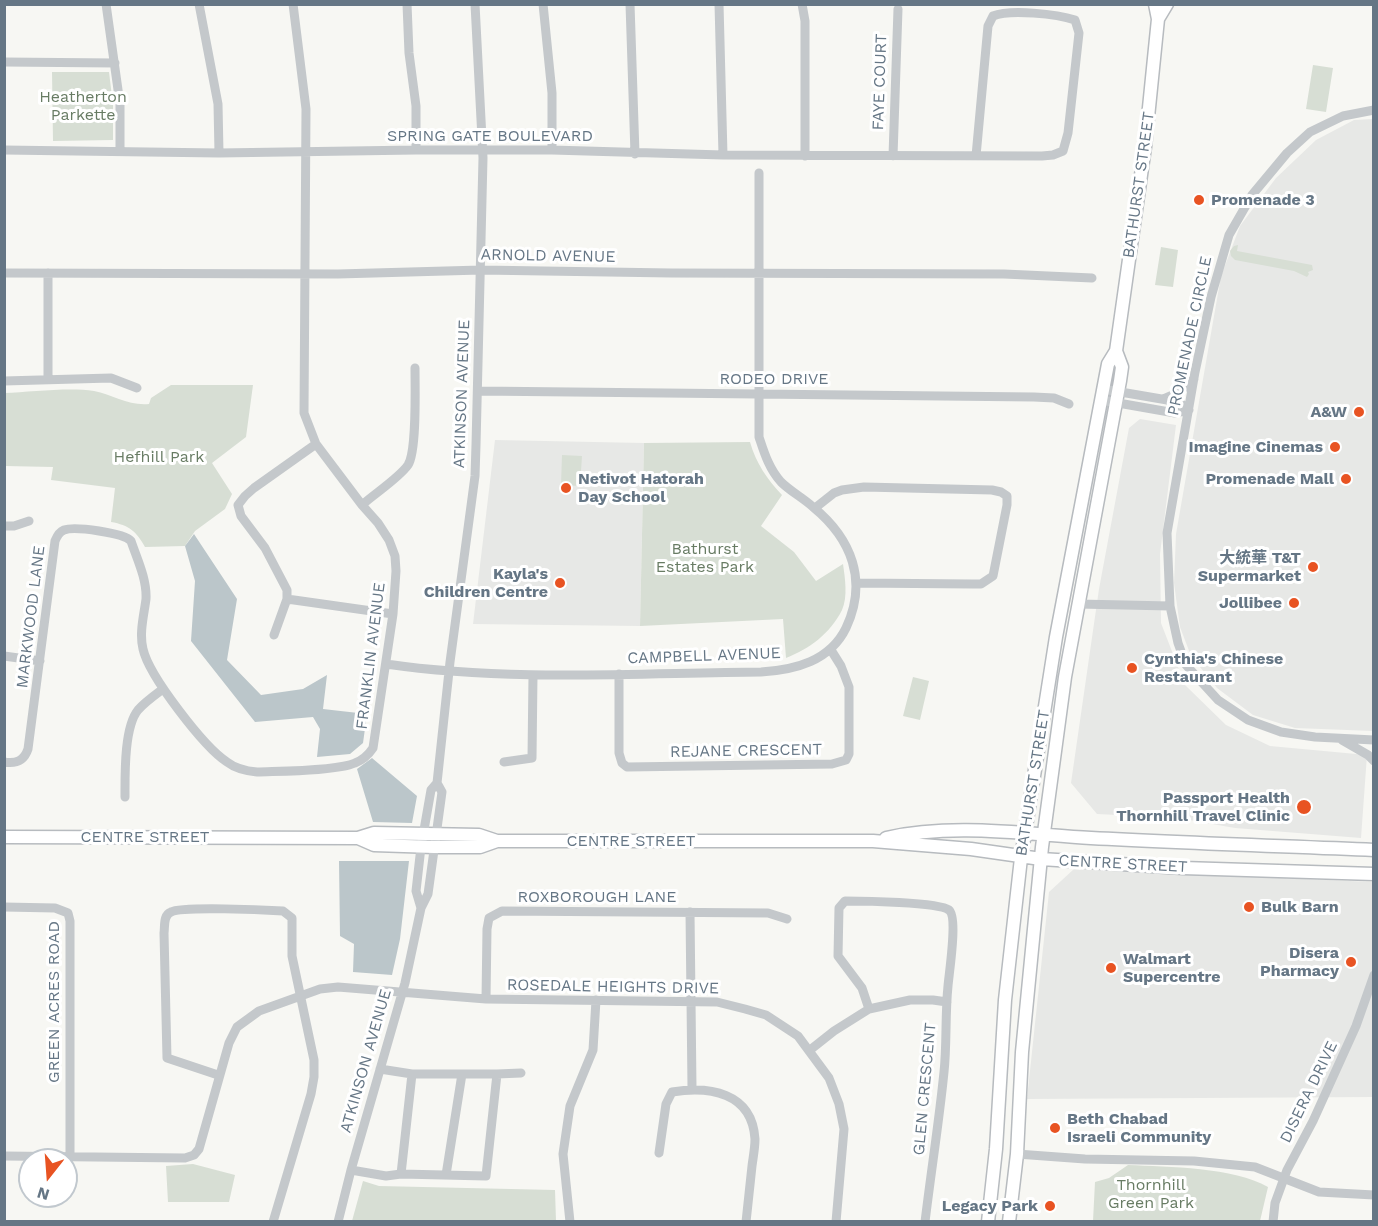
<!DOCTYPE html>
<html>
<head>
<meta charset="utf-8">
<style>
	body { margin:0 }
	#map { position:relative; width:1378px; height:1226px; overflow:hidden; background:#f7f7f3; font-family:"Work Sans",sans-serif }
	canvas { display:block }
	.frame { position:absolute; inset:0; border:6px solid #657685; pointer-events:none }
	.north { position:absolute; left:18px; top:1148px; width:60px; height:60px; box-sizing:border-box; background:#fff; border:2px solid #c1c8ce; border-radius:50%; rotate:197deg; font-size:16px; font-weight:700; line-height:24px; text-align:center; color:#657685 }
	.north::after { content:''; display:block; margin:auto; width:21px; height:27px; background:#e85322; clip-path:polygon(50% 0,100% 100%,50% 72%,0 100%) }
</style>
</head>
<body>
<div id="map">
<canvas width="1378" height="1226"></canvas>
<div class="frame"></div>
<div class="north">N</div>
</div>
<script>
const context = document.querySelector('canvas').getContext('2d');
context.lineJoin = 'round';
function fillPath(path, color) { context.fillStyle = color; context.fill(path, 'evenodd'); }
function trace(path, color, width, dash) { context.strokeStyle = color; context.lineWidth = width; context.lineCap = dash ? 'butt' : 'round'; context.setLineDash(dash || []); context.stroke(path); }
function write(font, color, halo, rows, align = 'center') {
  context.font = font + ' "Work Sans","Noto Sans SC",sans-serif'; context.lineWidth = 6; context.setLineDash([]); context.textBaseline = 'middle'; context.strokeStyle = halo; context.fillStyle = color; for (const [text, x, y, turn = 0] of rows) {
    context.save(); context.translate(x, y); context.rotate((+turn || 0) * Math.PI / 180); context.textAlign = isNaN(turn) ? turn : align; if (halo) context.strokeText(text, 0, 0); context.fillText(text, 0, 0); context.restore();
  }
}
fillPath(new Path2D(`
	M1373,119V731L1295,728L1253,715L1217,688L1191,656L1180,627L1174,583L1176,534L1221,276L1240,226L1276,178L1316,140L1354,120Z
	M1140,419L1176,425L1160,554L1161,623L1185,685L1226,725L1270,746L1367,755L1361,838L1235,828L1178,818L1097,814L1071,783L1099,589L1129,428Z
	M495,440L644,443L640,626L473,624Z
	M1074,869L1373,882V1097L1027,1099L1049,892Z`), '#e7e8e6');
fillPath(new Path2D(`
	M1313,65L1333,68L1326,112L1306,109Z
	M52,72H109L113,105V140L53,141Z
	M1238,245L1237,251L1312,265L1313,270L1308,272L1309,274L1307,277L1294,271L1235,260L1231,256L1230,251L1234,246Z
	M1161,247L1178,250L1173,287L1155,285Z
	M171,385H253L246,437L212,463L232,494L225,509L195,531L185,546L145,547C137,532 129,525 111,522L115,488L51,480L53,467L5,466L4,393C31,392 69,387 94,391C113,395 129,406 149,404L151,398Z
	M750,442C756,463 767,479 782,495L761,526L794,552L816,581L843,564C845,578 848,597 842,610C830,634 809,649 786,658L783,619L640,626L644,443Z
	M562,455L582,456L580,486L561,485Z
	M913,677L929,681L920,720L903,716Z
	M193,1164L235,1175L229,1202H168L166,1166Z
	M1128,1165C1168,1167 1234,1167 1268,1187L1260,1221H1093L1095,1182L1109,1178Z
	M363,1181L379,1186L555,1190L556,1221H352Z`), '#d7ded4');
fillPath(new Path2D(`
	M194,534L237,599L227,660L261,695L303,689L327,675L323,709L367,714L363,743L350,754L317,757L320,729L313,717L255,722L191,641L195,581L185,546Z
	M372,758L417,796L412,823L373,822L357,769Z
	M339,861H409L400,939L392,975L353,972L354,944L340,936Z`), '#bbc6ca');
const major = new Path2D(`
	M1158,19L1167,4
	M4,837L358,838L374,833L479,835L497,841
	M358,838L374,845L434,847H480L497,841H873L971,849L1041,859L1183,868L1374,874
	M886,838C953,823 1023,834 1091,838C1185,843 1279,846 1374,850
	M988,1222L996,1149L1005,1000L1021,858L1056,637L1108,364L1116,351L1145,147L1158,19L1155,4
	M1009,1222L1017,1154L1022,1052L1042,847L1053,766L1065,677L1120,381L1122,367L1116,351`);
trace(major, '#b7bbbf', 15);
trace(new Path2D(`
	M106,4L120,104V151
	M199,4L218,104L219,153
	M407,4L409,53L416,106V150
	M543,4L552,93V150
	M630,4L635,154
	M719,4L723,155
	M802,4L805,21V156
	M4,62L115,63
	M1374,110L1343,116L1310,132L1287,153L1252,195L1229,235L1211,297L1195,372L1167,533L1170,606L1178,643L1186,665L1218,700L1248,720L1281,732L1315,737L1374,740
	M4,150L219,153L416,150H552L723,155L1042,156L1053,155L1063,151L1068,133L1079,33L1075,20C1057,14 1010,9 993,16L988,26L976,156
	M893,156L898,9
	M4,273L338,274L481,270L671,273L1004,274L1092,278
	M48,379V273
	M4,381L111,378L137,388
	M1103,389L1179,402L1189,410
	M479,391L1034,397L1054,398L1069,404
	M1163,399L1179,392L1194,379
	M1101,400L1175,413L1189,410
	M362,505C374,494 399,478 408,465C417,451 415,388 415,368
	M815,508L834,493L842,490L864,487L992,490L1001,492L1007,496V505L993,576L981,584H972L857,583
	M4,526H14L29,521
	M287,599L393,614
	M1078,604L1170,606
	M274,635L287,599V590L265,548L241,516L238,505L245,496L254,488L316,444
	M4,656L40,661
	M386,664C510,682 636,673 761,672C795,670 830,661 846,628C868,581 852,539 813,507C803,498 790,491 781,482C769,469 764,452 759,437V173
	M619,674V753L622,763L627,767L832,764L846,760L849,754V687L841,666L831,650
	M1342,740L1368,755L1374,761
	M4,762C16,764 24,761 28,749L55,541C57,536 59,532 64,530C75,526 124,533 131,541C137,559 147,579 146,599C144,615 139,633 143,649C149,676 204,747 227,762C236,769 246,771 257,772C280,771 337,771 355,763C363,760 369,754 373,748L393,614L396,571L395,556L389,540L378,523L362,505L316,444L304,413L306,109L293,4
	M504,762L532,758L533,675
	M125,797C125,775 124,727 138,710C145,702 155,695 163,689
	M4,907L55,908L68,913L70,921V1156
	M421,908L416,891L421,847L431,790L437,783
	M690,912L692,1088
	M486,999L487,929L489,918L502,911L768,913L787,919
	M869,1009L862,988L838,956L839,908L845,901C862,901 938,902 949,910C958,917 949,973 948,986C945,1015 947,1044 944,1072C939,1122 931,1172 925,1222
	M810,1050L834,1031L869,1009L910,1000H933L947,1002
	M497,1074L521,1073
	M218,1075L167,1058L164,933C165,926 163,915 171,912C182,906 266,910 283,911L292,918V956L314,1060V1077L311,1094L273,1222
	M659,1153L666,1104L672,1092C709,1086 752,1092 755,1139C755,1148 753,1158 752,1166C750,1185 748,1203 746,1222
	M1017,1154L1085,1159L1194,1161L1255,1167L1319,1192L1374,1195
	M4,1156L185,1158L194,1155L199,1149L229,1043L237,1027L259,1011L320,989L338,987L486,999L717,1002L745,1009L766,1015L798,1036L829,1078L839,1104L844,1129L836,1222
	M351,1170L386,1176L401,1174L486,1176L497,1074H412L380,1069
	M401,1174L412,1074
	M446,1175L462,1074
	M338,1222L351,1170L405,983L421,908L428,894L442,792L437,783L450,662L475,476L476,445L483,158L475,4
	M570,1222L563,1154L570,1106L593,1050L596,1000
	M1273,1222L1275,1203L1287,1170L1313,1121L1356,1026L1374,975`), '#c4c8cb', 9);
trace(major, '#fff', 12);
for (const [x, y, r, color] of [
	[1199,200,6,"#e85322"],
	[1359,412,6,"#e85322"],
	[1335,447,6,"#e85322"],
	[1346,479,6,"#e85322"],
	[566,488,6,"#e85322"],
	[1313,567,6,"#e85322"],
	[560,583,6,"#e85322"],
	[1294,603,6,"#e85322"],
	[1132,668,6,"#e85322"],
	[1304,807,8,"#e85322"],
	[1249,907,6,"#e85322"],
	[1351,962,6,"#e85322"],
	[1111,968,6,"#e85322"],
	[1055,1128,6,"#e85322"],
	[1050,1206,6,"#e85322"]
]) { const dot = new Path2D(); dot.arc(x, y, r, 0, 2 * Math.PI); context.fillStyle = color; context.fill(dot); trace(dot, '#fff', 2); }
write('16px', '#657685', '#fff', [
	["FAYE COURT",880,82,-88],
	["SPRING GATE BOULEVARD",490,136],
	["BATHURST STREET",1139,185,-82],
	["ARNOLD AVENUE",548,256,1],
	["PROMENADE CIRCLE",1190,336,-78],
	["RODEO DRIVE",774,379],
	["ATKINSON AVENUE",462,394,-88],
	["MARKWOOD LANE",31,617,-83],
	["FRANKLIN AVENUE",371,656,-83],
	["CAMPBELL AVENUE",704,656,-2],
	["REJANE CRESCENT",746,751,-1],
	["BATHURST STREET",1033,783,-81],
	["CENTRE STREET",145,837],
	["CENTRE STREET",631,841],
	["CENTRE STREET",1123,864,3],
	["ROXBOROUGH LANE",597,897],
	["ROSEDALE HEIGHTS DRIVE",613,987,1],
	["GREEN ACRES ROAD",54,1002,-90],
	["ATKINSON AVENUE",366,1061,-74],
	["GLEN CRESCENT",925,1089,-85],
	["DISERA DRIVE",1309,1092,-64]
]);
write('16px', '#687c64', '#fff', [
	["Heatherton",83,97],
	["Parkette",83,115],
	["Hefhill Park",159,457],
	["Bathurst",705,549],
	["Estates Park",705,567],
	["Thornhill",1151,1185],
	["Green Park",1151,1203]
]);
write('bold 16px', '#657685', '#fff', [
	["Promenade 3",1211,200,"left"],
	["A&W",1347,412],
	["Imagine Cinemas",1323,447],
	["Netivot Hatorah",578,479,"left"],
	["Day School",578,497,"left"],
	["Promenade Mall",1334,479],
	["大統華 T&T",1301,558],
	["Supermarket",1301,576],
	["Kayla's",548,574],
	["Children Centre",548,592],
	["Jollibee",1282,603],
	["Cynthia's Chinese",1144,659,"left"],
	["Restaurant",1144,677,"left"],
	["Passport Health",1290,798],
	["Thornhill Travel Clinic",1290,816],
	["Bulk Barn",1261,907,"left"],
	["Disera",1339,953],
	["Pharmacy",1339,971],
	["Walmart",1123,959,"left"],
	["Supercentre",1123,977,"left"],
	["Beth Chabad",1067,1119,"left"],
	["Israeli Community",1067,1137,"left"],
	["Legacy Park",1038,1206]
], 'right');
</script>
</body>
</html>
